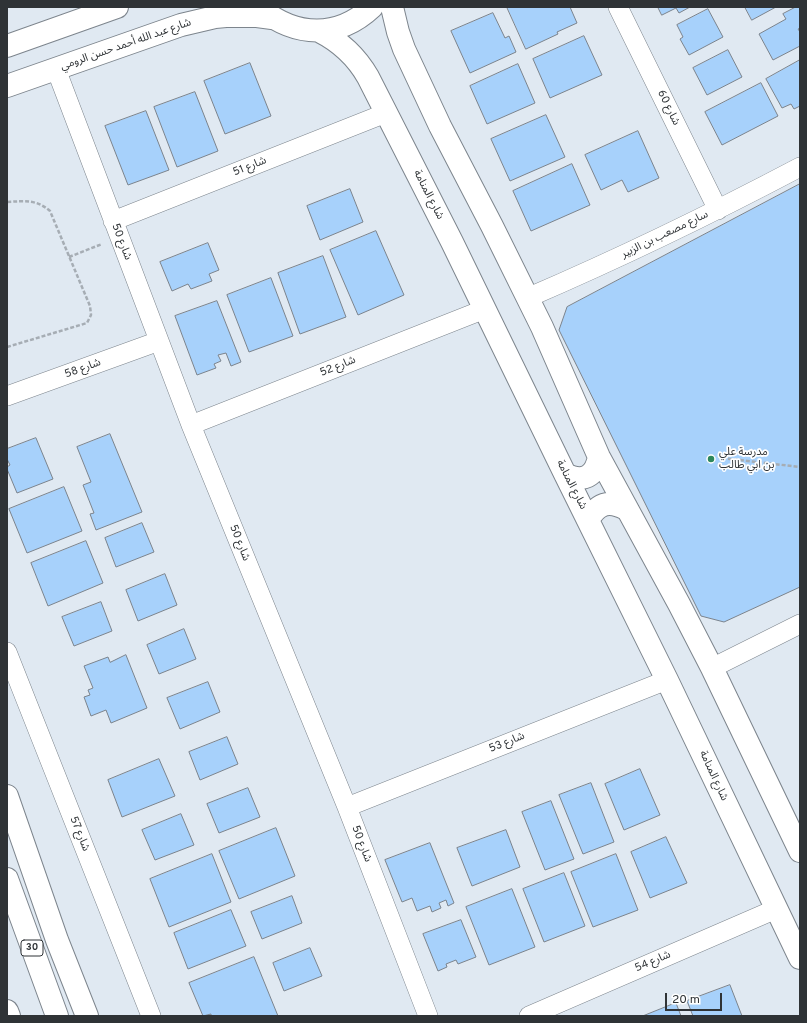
<!DOCTYPE html>
<html>
<head>
<meta charset="utf-8">
<style>
	body { margin:0 }
	#map { position:relative; width:807px; height:1023px; overflow:hidden; background:#e0e9f2; font-family:Overpass,sans-serif }
	canvas { display:block }
	.frame { position:absolute; inset:0; border:8px solid #2f3336; pointer-events:none }
	.scale { position:absolute; left:665px; top:993px; width:57px; height:18px; box-sizing:border-box; border:2px solid #2f3336; border-top:0; padding-left:5px; font-size:12px; line-height:14px; white-space:nowrap; color:#2f3336; -webkit-text-stroke:3px #fff; paint-order:stroke }
</style>
</head>
<body>
<div id="map">
<canvas width="807" height="1023"></canvas>
<div class="frame"></div>
<div class="scale">20 m</div>
</div>
<script>
const context = document.querySelector('canvas').getContext('2d');
context.lineJoin = 'round';
function fillPath(path, color) { context.fillStyle = color; context.fill(path, 'evenodd'); }
function trace(path, color, width, dash) { context.strokeStyle = color; context.lineWidth = width; context.lineCap = dash ? 'butt' : 'round'; context.setLineDash(dash || []); context.stroke(path); }
function write(font, color, halo, rows, align = 'center') {
  context.font = font + ' Overpass,"Noto Sans Arabic",sans-serif'; context.lineWidth = 3.5; context.setLineDash([]); context.textBaseline = 'middle'; context.strokeStyle = halo; context.fillStyle = color; for (const [text, x, y, turn = 0] of rows) {
    context.save(); context.translate(x, y); context.rotate((+turn || 0) * Math.PI / 180); context.textAlign = isNaN(turn) ? turn : align; if (halo) context.strokeText(text, 0, 0); context.fillText(text, 0, 0); context.restore();
  }
}
const building = new Path2D(`
	M507,7H570L577,23L557,32L558,34L526,49Z
	M658,7H690L679,13L676,8L662,15Z
	M745,7H776L752,20Z
	M796,7H800V28L798,29L800,32V46L773,60L759,34L786,19L783,14Z
	M708,9L723,37L689,55L680,39L683,37L677,25Z
	M493,13L505,38L509,36L516,52L470,73L451,31Z
	M584,36L602,75L550,98L533,59Z
	M728,50L742,77L707,95L693,68Z
	M800,60V106L794,109L791,104L782,108L766,79Z
	M250,63L271,116L225,134L204,81Z
	M518,64L535,103L487,124L470,86Z
	M761,83L778,116L722,145L705,112Z
	M195,92L218,151L177,167L154,107Z
	M146,111L169,170L128,185L105,126Z
	M546,115L565,157L510,181L491,139Z
	M638,131L659,178L628,192L622,180L601,190L585,155Z
	M572,164L590,205L531,231L513,191Z
	M800,184V587L724,622L701,616L559,330L567,307Z
	M350,189L363,222L320,240L307,206Z
	M376,231L404,295L358,315L330,250Z
	M208,243L219,270L209,274L212,281L191,289L188,284L172,291L160,262Z
	M323,256L346,317L300,334L278,273Z
	M271,278L293,336L249,352L227,295Z
	M217,301L241,362L231,366L226,353L218,355L221,361L214,364L216,368L197,375L175,316Z
	M110,434L142,512L96,530L90,514L94,513L83,485L91,482L77,447Z
	M36,438L53,479L17,493L7,469V467L10,465L7,459V449Z
	M64,487L82,531L27,553L9,509Z
	M142,523L154,552L116,567L105,538Z
	M86,541L103,583L48,606L31,563Z
	M165,574L177,605L138,621L126,590Z
	M101,602L112,631L74,646L62,617Z
	M184,629L196,659L159,674L147,645Z
	M126,655L147,708L111,723L106,710L91,716L84,697L90,695L88,690L93,688L84,666L108,657L110,662Z
	M208,682L220,712L180,729L167,698Z
	M227,737L238,764L200,780L189,752Z
	M159,759L175,796L122,817L108,780Z
	M640,769L660,815L624,830L605,784Z
	M591,783L614,842L583,854L559,795Z
	M248,788L260,817L219,833L207,804Z
	M551,801L574,859L545,870L522,812Z
	M181,814L194,845L155,860L142,830Z
	M276,828L295,876L239,899L219,851Z
	M506,830L520,867L472,886L457,848Z
	M666,837L687,883L650,898L631,852Z
	M430,843L454,903L448,906L446,900L439,903L441,908L432,912L430,906L417,911L412,898L402,902L385,860Z
	M212,854L231,902L169,927L150,879Z
	M616,854L638,910L593,927L571,872Z
	M564,873L585,926L544,942L523,889Z
	M512,889L535,947L489,965L466,907Z
	M292,896L302,923L262,939L251,912Z
	M231,910L246,946L188,969L174,933Z
	M461,920L476,957L458,964L456,960L446,964L447,967L438,971L423,934Z
	M310,948L322,976L284,991L273,963Z
	M254,957L278,1016H211V1014L203,1016L189,983Z
	M730,985L742,1016H693L687,1001Z
	M676,1003L681,1016H643Z`);
fillPath(building, '#a7d1fb');
trace(building, '#7b838c', 1);
const minor = new Path2D(`
	M618,7L718,210
	M56,69L191,425L347,807L428,1016
	M113,221L386,113
	M527,298C620,258 711,214 800,167
	M7,396L159,341
	M191,425L485,309
	M7,652L151,1016
	M712,668L800,624
	M347,807L667,680
	M529,1016L776,909`);
const tertiary = new Path2D(`
	M392,7L398,32L404,49L440,126L492,226L542,327L599,457L679,604L712,668L800,851
	M261,9C296,37 338,39 372,7
	M319,31C341,42 356,56 368,77L452,242L565,474L667,680L800,958
	M7,46L117,7
	M7,86L181,25L215,17L226,16H257L272,18
	M565,474C583,483 595,477 599,457
	M588,520C598,503 609,500 626,509`);
const motorway = new Path2D(`
	M7,796L57,940L87,1016
	M7,879L57,1016
	M7,1011L9,1016`);
trace(minor, '#7d858d', 20);
trace(tertiary, '#7d858d', 24);
trace(motorway, '#7d858d', 24);
trace(new Path2D(`
	M7,202C25,201 36,199 50,211L90,306L91,315L87,323L7,347
	M69,257L102,244
	M722,458L800,467`), '#a6adb4', 2.5, [4, 2]);
trace(minor, '#fff', 19);
trace(tertiary, '#fff', 22);
trace(motorway, '#fff', 22);
for (const [x, y, r, color] of [
	[711,459,4,"#2d875c"]
]) { const dot = new Path2D(); dot.arc(x, y, r, 0, 2 * Math.PI); context.fillStyle = color; context.fill(dot); trace(dot, '#fff', 1.5); }
for (const [x, y, w] of [
	[32,948,22]
]) { const box = new Path2D(); box.roundRect(x - w / 2, y - 8, w, 16, 3); context.fillStyle = '#fff'; context.fill(box); trace(box, '#2f3336', 1); }
write('bold 10px', '#2f3336', null, [
	["30",32,948]
]);
write('11px', '#2f3336', '#fff', [
	["شارع عبد الله أحمد حسن الرومي",126,45,-19],
	["شارع 60",668,108,64],
	["شارع 51",250,167,-22],
	["شارع المنامة",428,195,63],
	["سارع مصعب بن الزبير",665,235,-26],
	["شارع 50",121,242,69],
	["شارع 52",338,367,-22],
	["شارع 58",83,369,-20],
	["شارع المنامة",571,485,63],
	["شارع 50",239,543,68],
	["شارع 53",507,743,-22],
	["شارع المنامة",713,776,65],
	["شارع 57",79,834,68],
	["شارع 50",361,844,69],
	["شارع 54",653,962,-23]
]);
write('11px', '#2f3336', '#fff', [
	["مدرسة علي",719,453],
	["بن ابي طالب",719,466]
], 'left');
</script>
</body>
</html>
